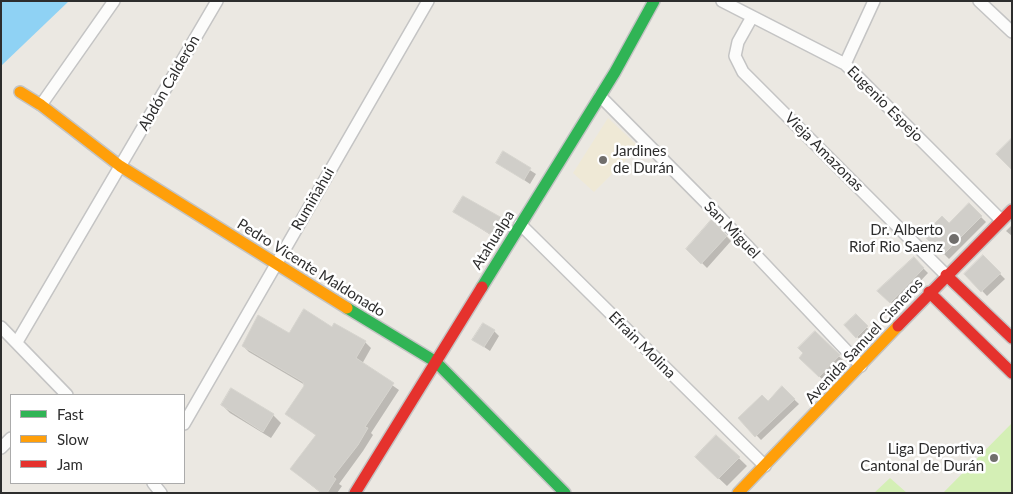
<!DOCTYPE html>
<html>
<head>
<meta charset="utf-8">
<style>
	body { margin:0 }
	#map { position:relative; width:1013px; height:494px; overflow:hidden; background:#ebe8e2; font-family:Lato,sans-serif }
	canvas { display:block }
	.frame { position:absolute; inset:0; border:2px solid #2d2d2d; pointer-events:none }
	.legend { position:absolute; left:10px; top:394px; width:175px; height:90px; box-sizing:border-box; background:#fff; border:1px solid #ababab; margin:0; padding:6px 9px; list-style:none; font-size:15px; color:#2d2d2d }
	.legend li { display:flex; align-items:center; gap:10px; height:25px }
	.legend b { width:25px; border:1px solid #ababab }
</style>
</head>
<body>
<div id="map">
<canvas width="1013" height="494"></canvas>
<div class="frame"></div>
<ul class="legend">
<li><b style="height:6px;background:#30b455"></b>Fast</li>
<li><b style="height:6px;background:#ff9f0a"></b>Slow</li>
<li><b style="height:6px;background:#e5322d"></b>Jam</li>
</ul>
</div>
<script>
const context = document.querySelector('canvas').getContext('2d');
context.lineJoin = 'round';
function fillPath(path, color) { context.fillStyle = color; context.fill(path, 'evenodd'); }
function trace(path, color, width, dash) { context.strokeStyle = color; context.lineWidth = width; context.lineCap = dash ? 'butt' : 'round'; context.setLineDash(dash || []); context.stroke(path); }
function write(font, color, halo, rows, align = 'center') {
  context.font = font + ' Lato,sans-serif'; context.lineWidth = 5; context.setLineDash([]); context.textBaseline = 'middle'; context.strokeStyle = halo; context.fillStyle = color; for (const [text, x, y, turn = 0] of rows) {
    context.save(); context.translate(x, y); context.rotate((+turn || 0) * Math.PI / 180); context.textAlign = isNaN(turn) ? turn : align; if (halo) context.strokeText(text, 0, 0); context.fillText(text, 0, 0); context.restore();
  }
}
fillPath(new Path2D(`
	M608,118L639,147L594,192L573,173Z`), '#efe9d6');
fillPath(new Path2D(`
	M1012,423V493H943Z
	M890,478L907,493H874Z`), '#d4efb5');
fillPath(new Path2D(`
	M1,1H69L1,66Z`), '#8fd2f4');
fillPath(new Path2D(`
	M503,153L536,174L530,184L497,162Z
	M969,205L986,222L949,259L925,235L949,225Z
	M455,212L501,219L506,224L497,239Z
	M712,221L731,241L707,268L688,249Z
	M1012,225V236L1006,231Z
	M983,257L1005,279L987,296L966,274Z
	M914,259L928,273L896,307L879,291Z
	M856,316L871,332L861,341L846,325Z
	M333,328L365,342L371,348L362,364L399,390L371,433L373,435L363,451L339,484L342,486L337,493H321L291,469L317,436L287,414L305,385L249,352L243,346Z
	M494,331L499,336L490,351L474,340Z
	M815,333L847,364L827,384L801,358Z
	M782,388L799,404L761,440L740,418L768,403Z
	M222,405L273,415L281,423L271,438L230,413Z
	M716,436L747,466L727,486L696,457Z`), '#0003');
const building = new Path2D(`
	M1012,138V170L996,154Z
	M503,151L531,168L524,180L496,163Z
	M463,196L502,218L492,235L453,212Z
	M969,203L982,216L943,255L923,235L942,216L949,223Z
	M712,219L727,236L701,264L686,249Z
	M983,255L1001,273L981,292L964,274Z
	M914,257L924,268L890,303L877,291Z
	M304,309L332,327L334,323L366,341L356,358L394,383L365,427L368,428L358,445L333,477L336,479L327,493H322L290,469L316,435L285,414L304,386L303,382L242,346L258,315L289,333Z
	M856,314L868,326L856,338L844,325Z
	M483,323L495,330L484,347L472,340Z
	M815,331L840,355L819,377L799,358L803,353L798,348Z
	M782,386L795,399L755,437L738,418L762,395L768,401Z
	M231,388L274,414L263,432L221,405Z
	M716,435L740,457L718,479L695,457Z`);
fillPath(building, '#d0cec9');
trace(building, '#d6d4ce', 1);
const street = new Path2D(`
	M722,1L845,64L1001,220
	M979,1L1012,32
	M752,17L738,42L735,56L743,72L946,275
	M845,64L874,1
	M600,96L718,215L861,366
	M41,105L114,1
	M520,224L765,466
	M1,327L67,395
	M17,342L217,1
	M184,424L428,1
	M1,448L11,438
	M153,483L161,493`);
const fast = new Path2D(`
	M482,287L615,72L654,1
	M347,308L436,362L565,493`);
const slow = new Path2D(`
	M20,92L41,105L120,166L347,308
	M738,493L898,326`);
const jam = new Path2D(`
	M946,275L1012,338
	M929,292L1012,373
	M898,326L1012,210
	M355,493L482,287`);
trace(street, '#c4c4c4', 14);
trace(fast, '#c4c4c4', 14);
trace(slow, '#c4c4c4', 14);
trace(jam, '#c4c4c4', 14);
trace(street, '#fcfcfb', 11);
trace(fast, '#30b455', 11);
trace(slow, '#ff9f0a', 11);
trace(jam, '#e5322d', 11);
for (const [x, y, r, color] of [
	[603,160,5,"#706e6c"],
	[954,239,6,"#706e6c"],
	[994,458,5,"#706e6c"]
]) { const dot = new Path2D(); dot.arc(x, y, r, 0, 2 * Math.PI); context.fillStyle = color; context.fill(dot); trace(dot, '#fff', 2); }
write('15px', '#2d2d2d', '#fff', [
	["Abdón Calderón",169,83,-60],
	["Eugenio Espejo",885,104,45],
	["Vieja Amazonas",824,152,45],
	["Rumiñahui",313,199,-60],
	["San Miguel",732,230,46],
	["Atahualpa",493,240,-58],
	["Pedro Vicente Maldonado",311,268,32],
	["Avenida Samuel Cisneros",864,341,-47],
	["Efrain Molina",642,345,45]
]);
write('15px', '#2d2d2d', '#fff', [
	["Jardines",613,151,"left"],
	["de Durán",613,168,"left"],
	["Dr. Alberto",943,230],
	["Riof Rio Saenz",943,247],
	["Liga Deportiva",984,449],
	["Cantonal de Durán",984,466]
], 'right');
</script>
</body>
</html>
